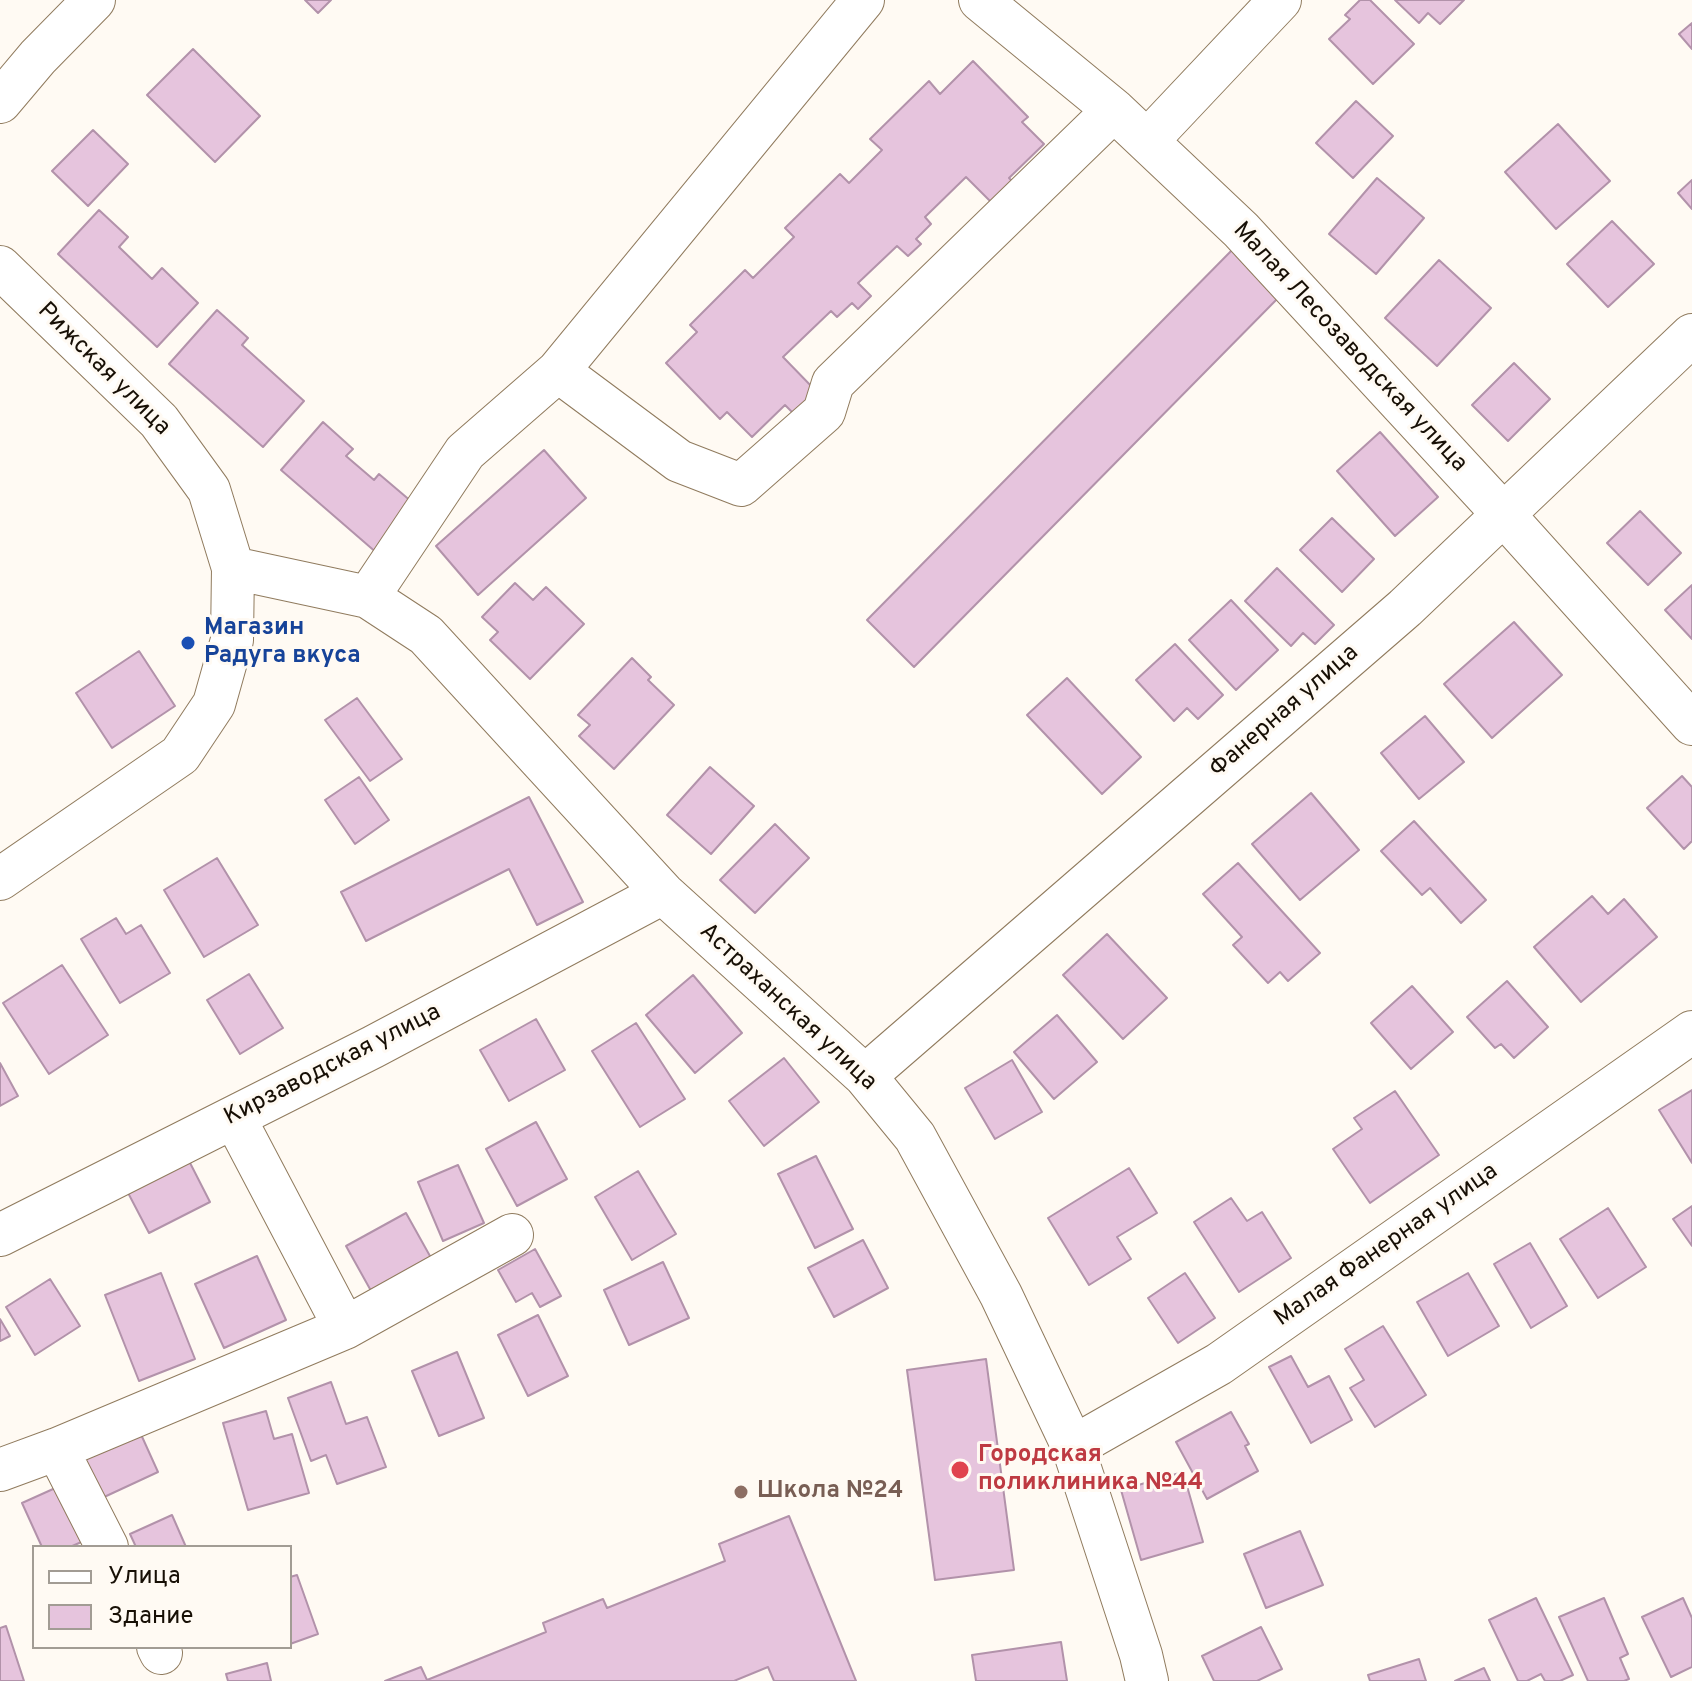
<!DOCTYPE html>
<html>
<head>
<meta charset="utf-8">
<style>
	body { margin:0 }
	#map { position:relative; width:1692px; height:1681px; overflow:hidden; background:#fffaf3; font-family:Overpass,sans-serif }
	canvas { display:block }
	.legend { position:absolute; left:32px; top:1545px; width:260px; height:104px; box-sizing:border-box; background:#fffaf3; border:2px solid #a29c94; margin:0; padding:10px 14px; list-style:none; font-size:24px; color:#170f05 }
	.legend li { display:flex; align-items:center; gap:16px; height:40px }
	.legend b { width:40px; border:2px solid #a29c94 }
</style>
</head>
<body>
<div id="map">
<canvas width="1692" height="1681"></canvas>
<ul class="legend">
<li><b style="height:10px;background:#fff"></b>Улица</li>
<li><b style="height:22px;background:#e6c4dd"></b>Здание</li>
</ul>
</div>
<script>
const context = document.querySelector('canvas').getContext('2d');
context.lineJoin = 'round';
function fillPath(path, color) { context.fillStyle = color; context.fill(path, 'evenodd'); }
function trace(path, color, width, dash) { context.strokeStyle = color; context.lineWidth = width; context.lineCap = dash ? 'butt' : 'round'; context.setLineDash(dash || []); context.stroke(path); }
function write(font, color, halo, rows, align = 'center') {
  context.font = font + ' Overpass,sans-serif'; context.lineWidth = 6; context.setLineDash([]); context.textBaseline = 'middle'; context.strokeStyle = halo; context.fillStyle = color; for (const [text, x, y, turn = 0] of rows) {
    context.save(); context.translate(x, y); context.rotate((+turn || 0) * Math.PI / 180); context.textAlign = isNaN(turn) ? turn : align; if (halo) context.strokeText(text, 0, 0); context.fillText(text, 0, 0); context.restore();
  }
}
const building = new Path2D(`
	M305,0H331L318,13Z
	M1360,0H1370L1414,44L1373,84L1329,39L1350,19L1345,15Z
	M1395,0H1464L1440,24L1428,13L1419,23Z
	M1692,23V49L1679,34Z
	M193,49L260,116L215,162L147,95Z
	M973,61L1028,117L1022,122L1044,144L1009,178L1018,187L997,208L966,177L925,217L931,224L916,239L921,244L908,256L897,246L858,283L871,296L858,309L852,303L837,317L831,311L783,357L816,391L793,413L785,405L752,437L727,412L720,419L666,363L697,332L690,325L745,270L753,278L794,237L785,228L840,174L849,183L882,150L870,139L929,81L940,94Z
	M1356,101L1393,136L1353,178L1316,143Z
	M1558,124L1610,181L1556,229L1505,172Z
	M93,130L128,164L88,206L52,171Z
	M1377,178L1424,218L1376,274L1329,234Z
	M1692,180V209L1678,193Z
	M99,210L128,237L119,247L152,279L162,268L198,303L157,347L58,254Z
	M1612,221L1654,264L1608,307L1567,264Z
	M1236,246L1283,293L914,667L867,620Z
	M1439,260L1491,308L1437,366L1385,318Z
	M217,310L248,338L242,345L304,401L263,447L169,364Z
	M1514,363L1550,399L1508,441L1472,405Z
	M323,422L353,449L346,456L374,480L379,474L419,508L378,554L281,470Z
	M1380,432L1438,497L1395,536L1337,471Z
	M544,450L586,498L478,595L436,546Z
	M1640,511L1681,553L1648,585L1607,543Z
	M1332,518L1374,559L1342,592L1300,550Z
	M1277,568L1334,625L1315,644L1303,633L1291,646L1245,601Z
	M515,583L533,600L546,587L584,624L530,679L490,640L498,632L482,617Z
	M1692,585V639L1665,610Z
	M1231,600L1278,650L1236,690L1189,640Z
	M1514,622L1562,675L1492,738L1444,684Z
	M1175,644L1223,695L1198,719L1187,708L1174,721L1136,680Z
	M139,651L175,706L112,748L76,693Z
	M632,658L651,677L648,680L674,705L614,769L579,736L590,725L578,715Z
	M1067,678L1141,757L1102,794L1027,715Z
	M357,698L402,759L370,781L325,720Z
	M1425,716L1464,762L1419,799L1381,753Z
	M710,767L754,806L711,854L667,815Z
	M1682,776L1692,787V841L1684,849L1647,808Z
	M359,777L389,820L355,844L325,800Z
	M1311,793L1359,850L1300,900L1252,844Z
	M529,797L583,902L537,925L509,869L366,941L341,892Z
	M1414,821L1486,900L1461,923L1430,888L1422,895L1381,851Z
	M775,824L809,858L755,913L720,880Z
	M217,858L258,925L204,957L164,890Z
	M1238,863L1320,953L1288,981L1280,972L1268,983L1233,945L1242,937L1203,894Z
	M1592,896L1608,914L1624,899L1657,937L1581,1002L1534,947Z
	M116,918L126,934L141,925L170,973L120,1003L81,939Z
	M1107,934L1167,998L1123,1039L1063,975Z
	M62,965L108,1035L49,1074L3,1003Z
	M249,974L283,1028L240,1054L207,1000Z
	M693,975L742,1033L695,1073L646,1015Z
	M1507,981L1548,1027L1514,1058L1501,1044L1495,1048L1467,1017Z
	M1412,986L1453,1032L1411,1069L1371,1023Z
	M1057,1015L1097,1062L1054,1099L1014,1052Z
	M536,1019L565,1070L509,1101L480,1050Z
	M636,1023L685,1099L640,1127L592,1051Z
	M784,1058L819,1102L764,1146L729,1101Z
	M1012,1060L1042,1112L995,1139L965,1088Z
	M0,1063L18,1096L0,1106Z
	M1692,1090V1163L1659,1110Z
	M1395,1091L1439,1155L1370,1203L1333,1149L1362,1129L1354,1118Z
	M536,1122L567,1179L517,1206L486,1149Z
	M816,1156L853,1229L815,1248L778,1174Z
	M187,1157L210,1202L149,1233L126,1189Z
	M458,1165L484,1223L443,1241L418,1182Z
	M1129,1168L1157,1213L1117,1237L1131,1259L1089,1285L1048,1218Z
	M638,1171L676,1234L632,1260L595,1197Z
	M1231,1198L1247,1221L1262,1212L1291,1258L1239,1292L1194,1222Z
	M1692,1206V1246L1673,1219Z
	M1608,1208L1646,1267L1598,1298L1560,1239Z
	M406,1213L435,1265L375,1298L346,1246Z
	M863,1240L888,1288L834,1317L808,1268Z
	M1530,1243L1567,1306L1531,1328L1494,1264Z
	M535,1249L561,1296L540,1307L532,1293L516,1302L498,1270Z
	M257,1256L286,1320L224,1348L195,1284Z
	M663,1262L689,1318L629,1345L604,1290Z
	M161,1273L195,1359L139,1381L105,1295Z
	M1185,1273L1215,1318L1178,1343L1148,1298Z
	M1468,1273L1499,1326L1448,1356L1417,1302Z
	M50,1279L80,1326L35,1355L6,1307Z
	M538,1315L568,1376L528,1396L498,1335Z
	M0,1319L10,1336L0,1341Z
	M1383,1326L1426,1395L1375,1427L1350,1388L1364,1380L1345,1349Z
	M457,1352L484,1418L439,1436L412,1371Z
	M1291,1356L1308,1387L1329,1376L1352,1420L1311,1443L1269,1367Z
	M986,1359L1014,1570L935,1580L907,1370Z
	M331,1382L346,1424L367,1417L386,1467L337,1484L326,1455L311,1461L288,1398Z
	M266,1411L274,1439L292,1434L309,1493L248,1510L223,1423Z
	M1231,1412L1249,1444L1245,1446L1258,1471L1207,1499L1176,1442Z
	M139,1430L158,1472L102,1498L82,1455Z
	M1183,1472L1203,1542L1141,1560L1121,1490Z
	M62,1485L86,1540L70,1547H42L22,1503Z
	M172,1515L186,1547H136L130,1534Z
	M789,1516L856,1681H774L768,1667L734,1681H385L421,1667L427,1680L546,1632L543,1623L603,1599L607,1608L725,1561L719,1544Z
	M1300,1531L1323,1585L1266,1608L1244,1554Z
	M297,1575L318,1634L290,1644V1577Z
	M1536,1598L1573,1675L1560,1681H1545L1541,1674L1527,1681H1518L1489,1620Z
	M1604,1598L1628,1654L1620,1658L1629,1679L1624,1681H1588L1559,1617Z
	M1683,1598L1692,1618V1667L1671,1677L1642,1617Z
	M6,1626L24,1681H0V1628Z
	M1261,1627L1282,1669L1257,1681H1214L1202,1656Z
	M1061,1642L1067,1681H976L972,1655Z
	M1419,1659L1426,1681H1370L1368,1675Z
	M267,1663L271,1681H228L226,1674Z
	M1484,1668L1490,1681H1455Z`);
fillPath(building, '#e6c4dd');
trace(building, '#b292aa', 2);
const minor = new Path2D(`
	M980,0L1114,110L1241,230L1504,515L1692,724
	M0,102L38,57L94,0
	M1147,141L1280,0
	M0,267L159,421L209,490L233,568L232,640L214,704L180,755L0,879
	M558,371L679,461L741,485L824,412L833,383L1114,110
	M233,568L368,597L426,635L663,893L865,1076L915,1137L1001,1295L1073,1447L1141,1655L1147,1681
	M368,597L465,452L558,371L863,0
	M865,1076L1405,608L1692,335
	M234,1117L345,1328
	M0,1235L373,1047L663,893
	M1073,1447L1219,1364L1692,1032
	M57,1449L107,1547
	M0,1470L57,1449L345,1328L512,1235
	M158,1647L161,1653`);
trace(minor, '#907b5e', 44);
trace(minor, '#fff', 42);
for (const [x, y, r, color] of [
	[188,643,8,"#1a4fb4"],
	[960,1470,10,"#e0444e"],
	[741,1492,8,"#8d6e63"]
]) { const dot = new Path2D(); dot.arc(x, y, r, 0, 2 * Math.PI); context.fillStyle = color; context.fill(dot); trace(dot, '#fffaf3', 3); }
write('24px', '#170f05', '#fffaf3', [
	["Малая Лесозаводская улица",1349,348,47],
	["Рижская улица",103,370,45],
	["Фанерная улица",1285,712,-41],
	["Астраханская улица",787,1008,43],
	["Кирзаводская улица",333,1066,-27],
	["Малая Фанерная улица",1387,1246,-35]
]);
write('bold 24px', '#164399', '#fffaf3', [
	["Магазин",204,629],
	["Радуга вкуса",204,657]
], 'left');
write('bold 24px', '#be3a42', '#fffaf3', [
	["Городская",978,1456],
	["поликлиника №44",978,1484]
], 'left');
write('bold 24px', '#785e54', '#fffaf3', [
	["Школа №24",757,1492]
], 'left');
</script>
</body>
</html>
